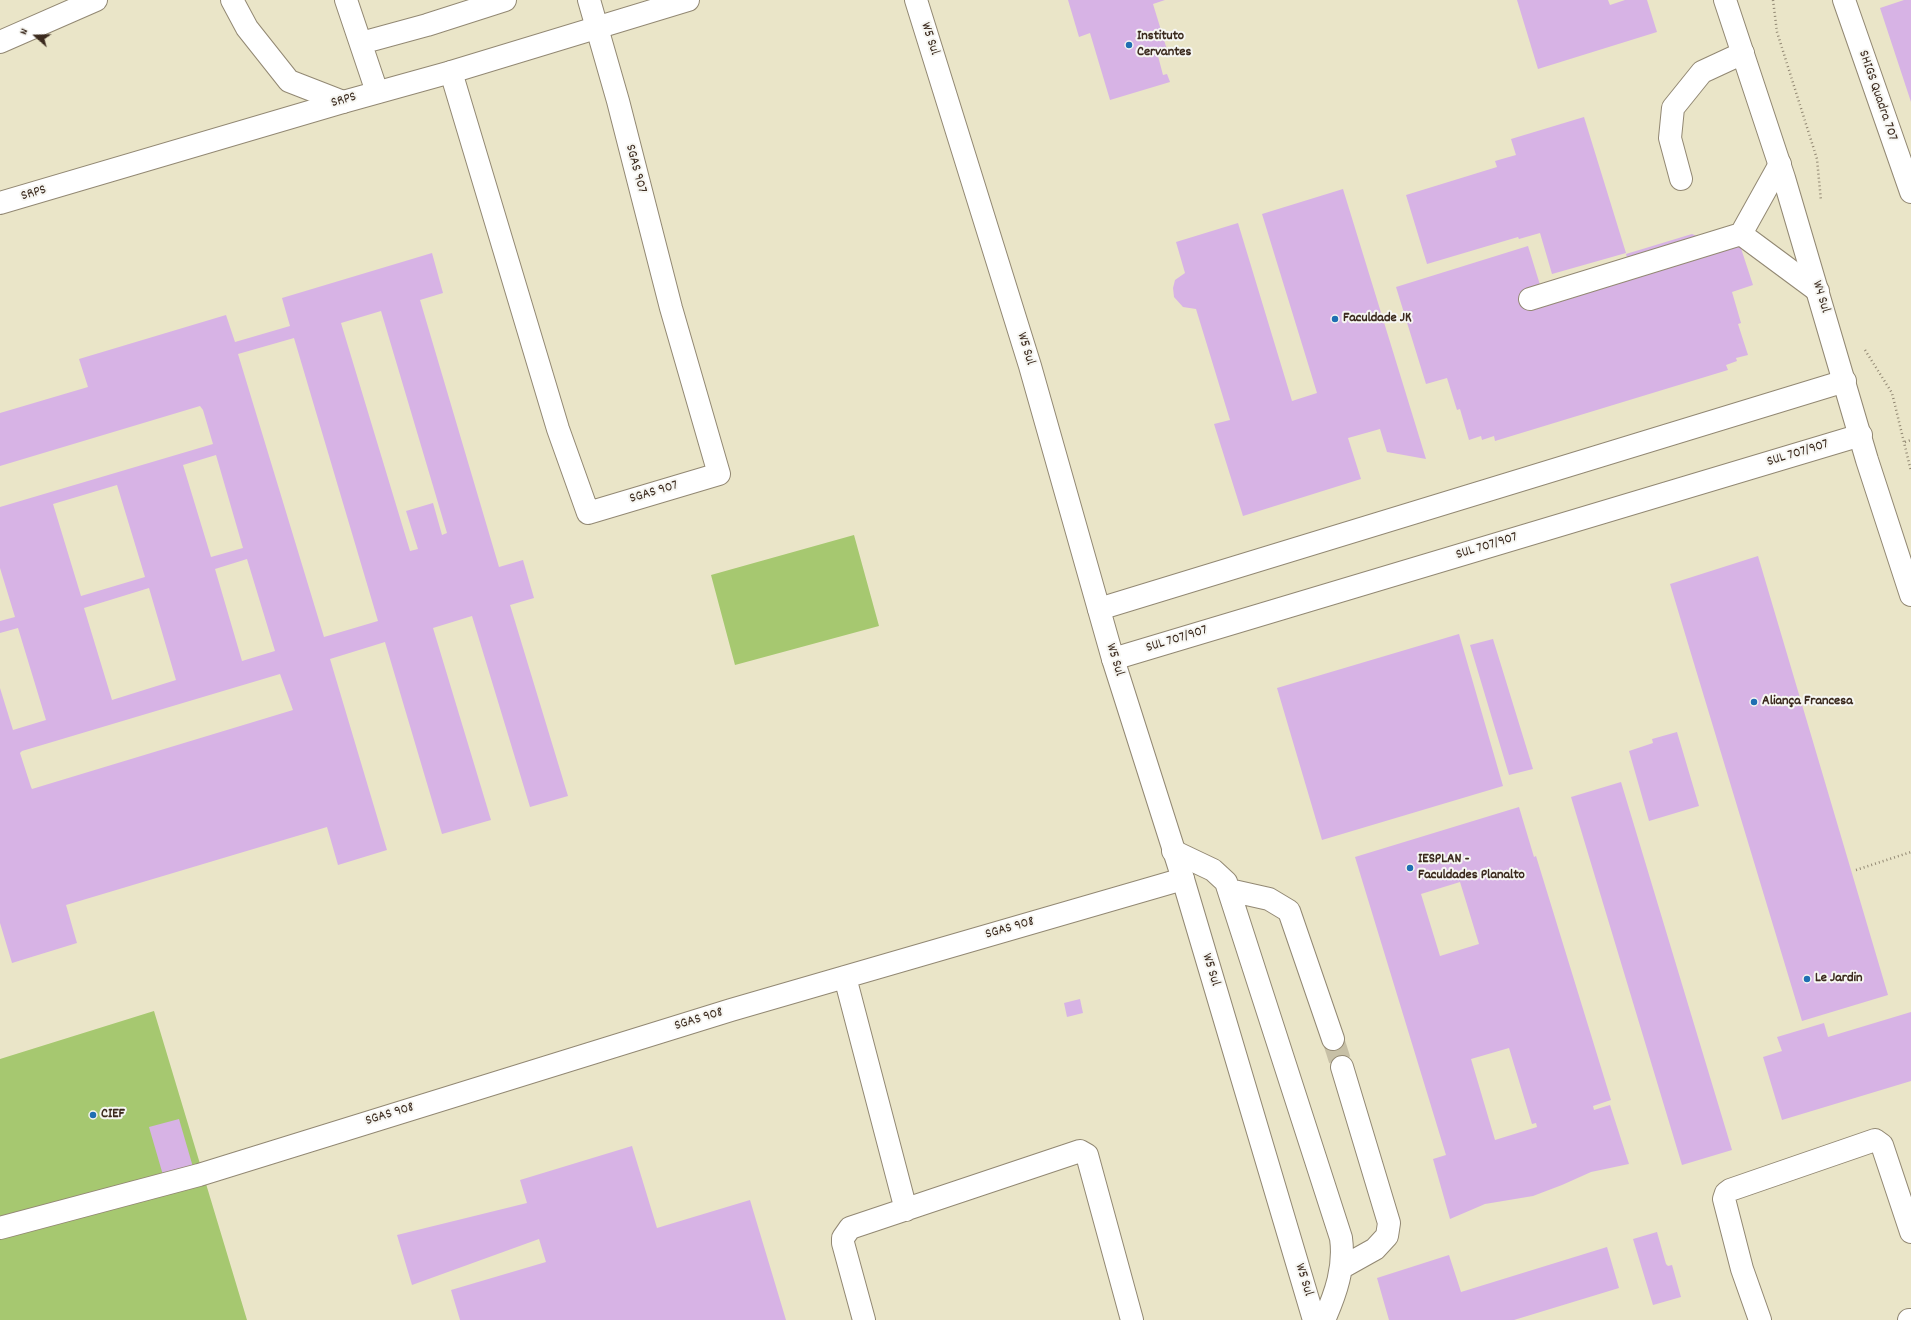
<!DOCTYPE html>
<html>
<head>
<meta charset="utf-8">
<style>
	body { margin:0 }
	#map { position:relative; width:1911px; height:1320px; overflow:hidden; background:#eae5c8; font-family:Dekko,sans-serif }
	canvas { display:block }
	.north { position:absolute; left:16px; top:16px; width:40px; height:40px; -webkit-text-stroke:3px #f6f6f2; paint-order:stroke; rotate:290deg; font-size:11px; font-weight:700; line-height:16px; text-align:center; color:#3b2a1e }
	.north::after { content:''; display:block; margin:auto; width:14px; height:18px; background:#3b2a1e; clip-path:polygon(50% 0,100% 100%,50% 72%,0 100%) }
</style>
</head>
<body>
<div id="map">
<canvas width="1911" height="1320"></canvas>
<div class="north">N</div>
</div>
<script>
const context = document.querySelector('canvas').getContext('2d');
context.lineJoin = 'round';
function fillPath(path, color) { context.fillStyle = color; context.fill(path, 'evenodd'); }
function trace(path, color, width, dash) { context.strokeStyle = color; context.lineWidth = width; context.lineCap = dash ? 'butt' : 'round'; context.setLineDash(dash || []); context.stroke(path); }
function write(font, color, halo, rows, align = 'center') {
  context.font = font + ' Dekko,sans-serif'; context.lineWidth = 4; context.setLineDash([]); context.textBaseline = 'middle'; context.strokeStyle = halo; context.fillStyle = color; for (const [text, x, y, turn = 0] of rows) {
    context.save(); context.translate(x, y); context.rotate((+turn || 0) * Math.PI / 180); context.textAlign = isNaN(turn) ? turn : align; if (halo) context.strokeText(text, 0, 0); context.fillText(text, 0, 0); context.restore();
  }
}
fillPath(new Path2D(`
	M854,535L879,626L735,665L711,575Z
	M154,1011L247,1320H0V1059Z`), '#a6c870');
fillPath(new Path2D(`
	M1068,0H1165L1153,4L1168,53L1158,56L1163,75L1167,74L1170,82L1110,100L1090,33L1079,37Z
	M1517,0H1608L1610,5L1625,0H1647L1657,32L1538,69Z
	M1904,0H1911V102L1880,8Z
	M1584,117L1626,253L1552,274L1540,233L1519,239L1518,237L1427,264L1406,195L1497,167L1495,161L1516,155L1511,139Z
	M1343,189L1426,459L1387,452L1380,429L1348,438L1361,479L1243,516L1214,424L1230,420L1196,309L1183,307L1174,297L1173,288L1175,280L1185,273L1176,242L1238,223L1292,401L1317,393L1262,214Z
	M1734,227L1753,285L1732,292L1741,323L1738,324L1748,355L1736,358L1737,361L1726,365L1728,370L1495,441L1494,436L1482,440L1481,436L1469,440L1460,409L1457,410L1447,378L1426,384L1396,287L1528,246L1541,288L1628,261L1626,254L1692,234L1702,238Z
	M432,253L443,293L420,300L499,567L523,560L534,598L510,605L568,796L530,807L472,616L433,628L491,820L442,834L385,642L330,659L387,850L338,865L327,827L66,905L77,943L12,963L0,923V688L13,730L46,720L18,628L0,633V621L15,617L0,568V507L213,444L203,410L200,406L0,466V413L88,387L79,359L226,315L235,342L290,326L282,298ZM381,311L447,533L442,535L433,503L406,511L418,549L410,551L341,323ZM294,338L378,621L324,637L238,354ZM216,455L243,548L211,557L183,465ZM117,485L145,577L81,596L53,504ZM247,559L275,651L242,661L215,569ZM149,588L176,680L112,700L84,608ZM280,674L293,710L32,789L31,787L20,753L22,751Z
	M1758,556L1888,995L1802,1021L1670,584Z
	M1459,634L1503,786L1322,840L1277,688Z
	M1493,639L1533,769L1509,775L1470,645Z
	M1677,732L1699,806L1649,821L1629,751L1653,743L1652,739Z
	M1621,782L1732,1150L1682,1165L1571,797Z
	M1519,807L1534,857L1536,856L1611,1100L1593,1106L1594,1110L1610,1105L1629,1164L1591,1172L1562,1185L1533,1196L1485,1204L1450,1219L1433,1159L1446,1155L1355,857ZM1460,882L1479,944L1440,956L1421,894ZM1509,1048L1532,1124L1536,1123L1537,1127L1495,1140L1471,1059Z
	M1080,999L1083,1013L1067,1017L1064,1003Z
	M1911,1012V1081L1782,1120L1763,1057L1782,1051L1777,1037L1824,1023L1828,1037Z
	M179,1119L195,1174L165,1182L149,1127Z
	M632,1146L657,1228L750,1200L786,1320H460L451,1290L546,1262L539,1239L412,1285L397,1235L527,1203L520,1180Z
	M1657,1232L1666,1264L1668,1266L1672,1265L1681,1297L1653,1305L1633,1239Z
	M1607,1247L1619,1288L1514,1320H1389L1377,1278L1449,1255L1461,1292Z`), '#d7b3e5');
trace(new Path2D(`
	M1333,1039L1342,1067`), '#c7c0a6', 22, [22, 11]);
const minor = new Path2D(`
	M232,0L247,28L289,81L343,102
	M346,0L377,92
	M1844,0L1911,192
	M0,42L96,0
	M361,43L427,25L505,0
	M451,72L558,429L588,513L719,474L671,308L618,101L589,0
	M1681,179L1670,138L1673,108L1702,72L1743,53
	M1741,234L1818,291
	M1530,299L1741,234L1780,164
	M1099,609L1845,381
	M1113,659L1861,435
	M1173,851L1213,870L1226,882L1341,1238C1345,1267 1336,1293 1324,1320
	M1229,890L1269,899L1289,911L1333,1039
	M845,977L906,1210
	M0,1228L199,1175L731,1010L1183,879
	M1341,1268L1375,1249L1387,1236L1389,1223L1342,1067
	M864,1320L843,1243V1238L850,1228L1080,1151L1087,1155L1132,1320
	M1760,1320L1742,1269L1724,1199L1726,1193L1730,1190L1875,1140L1882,1145L1911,1232
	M1909,1320H1911`);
const major = new Path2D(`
	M916,0L1030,366L1113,659L1183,879L1314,1320
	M1725,0L1784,178L1867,460L1911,595
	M0,203L343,102L451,72L688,0`);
trace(minor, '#928873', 24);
trace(major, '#928873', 24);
trace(new Path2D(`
	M1773,0L1777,32L1817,159L1821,201
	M1865,350L1892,393L1911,471
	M1905,442L1911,440
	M1856,870L1911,852`), '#928873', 2.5, [1, 3]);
trace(minor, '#fff', 22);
trace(major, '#fff', 22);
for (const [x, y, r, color] of [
	[1129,45,4,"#1f6fb2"],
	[1335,319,4,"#1f6fb2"],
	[1754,702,4,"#1f6fb2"],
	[1410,868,4,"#1f6fb2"],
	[1807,979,4,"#1f6fb2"],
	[93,1115,4,"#1f6fb2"]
]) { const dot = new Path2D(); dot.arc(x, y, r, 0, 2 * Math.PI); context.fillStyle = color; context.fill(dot); trace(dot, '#f6f6f2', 1.5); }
write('bold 14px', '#3b2a1e', '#f6f6f2', [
	["Instituto",1137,37],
	["Cervantes",1137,53],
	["Faculdade JK",1343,319],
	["Aliança Francesa",1762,702],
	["IESPLAN -",1418,860],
	["Faculdades Planalto",1418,876],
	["Le Jardin",1815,979],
	["CIEF",101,1115]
], 'left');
write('14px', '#3b2a1e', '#f6f6f2', [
	["W5 Sul",929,39,72],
	["SHIGS Quadra 707",1877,96,71],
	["SRPS",344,101,-16],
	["SGAS 907",635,169,75],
	["SRPS",34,194,-17],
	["W4 Sul",1820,297,73],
	["W5 Sul",1025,349,73],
	["SUL 707/907",1798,454,-17],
	["SGAS 907",654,493,-17],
	["SUL 707/907",1487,547,-17],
	["SUL 707/907",1177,640,-17],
	["W5 Sul",1114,660,73],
	["SGAS 908",1010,929,-16],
	["W5 Sul",1210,970,73],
	["SGAS 908",699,1020,-17],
	["SGAS 908",390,1115,-17],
	["W5 Sul",1303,1280,73]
]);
</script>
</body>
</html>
